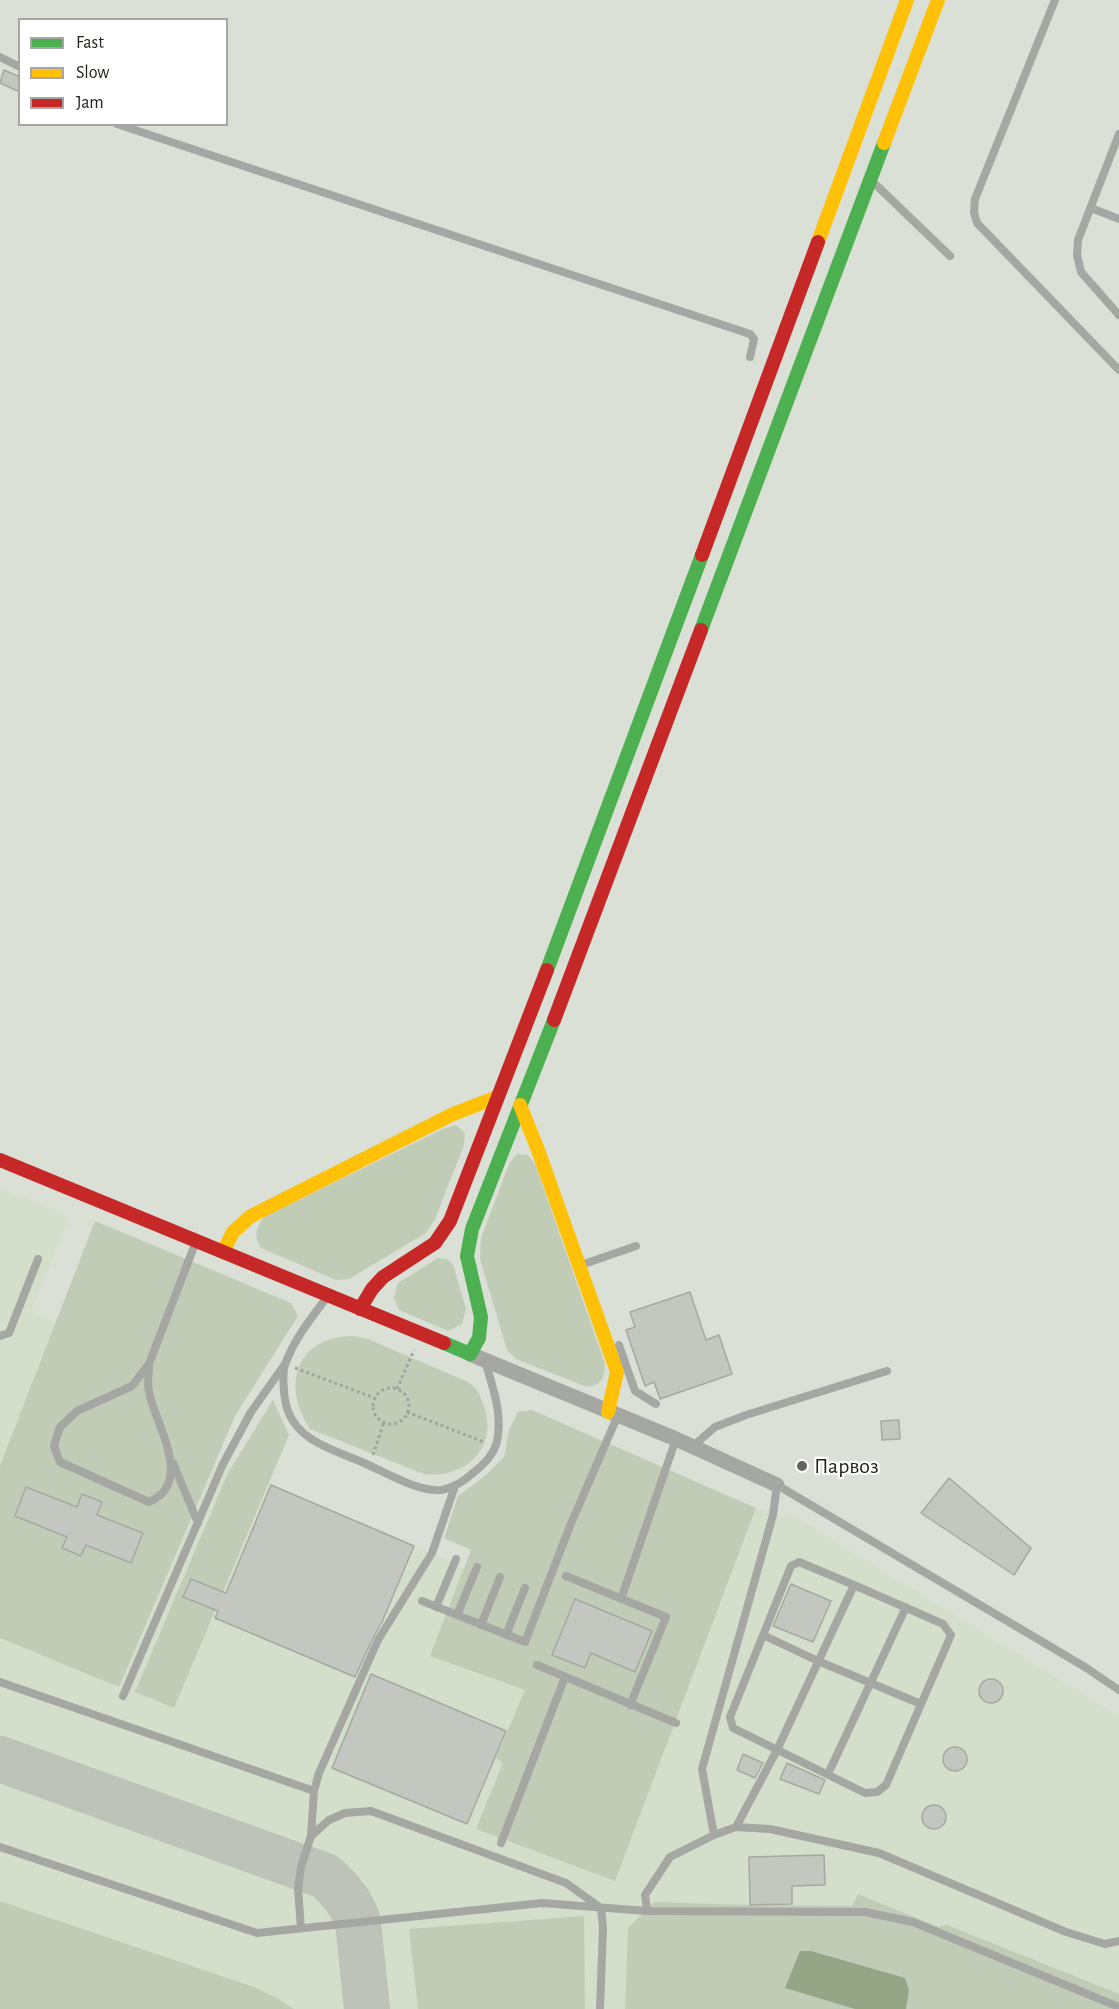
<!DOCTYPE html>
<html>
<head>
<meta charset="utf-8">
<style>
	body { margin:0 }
	#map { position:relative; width:1119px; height:2009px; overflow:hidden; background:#dae0d5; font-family:"Alegreya Sans",sans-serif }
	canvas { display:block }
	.legend { position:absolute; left:18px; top:18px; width:210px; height:108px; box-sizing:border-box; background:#fff; border:2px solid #a6a7a5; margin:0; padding:8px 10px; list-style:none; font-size:18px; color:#20241d }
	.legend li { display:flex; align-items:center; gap:12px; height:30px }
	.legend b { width:30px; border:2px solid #a6a7a5 }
</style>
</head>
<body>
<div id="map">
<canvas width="1119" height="2009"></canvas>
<ul class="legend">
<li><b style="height:8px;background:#4caf50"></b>Fast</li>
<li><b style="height:8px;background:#ffc107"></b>Slow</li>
<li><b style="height:8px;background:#c62828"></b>Jam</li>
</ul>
</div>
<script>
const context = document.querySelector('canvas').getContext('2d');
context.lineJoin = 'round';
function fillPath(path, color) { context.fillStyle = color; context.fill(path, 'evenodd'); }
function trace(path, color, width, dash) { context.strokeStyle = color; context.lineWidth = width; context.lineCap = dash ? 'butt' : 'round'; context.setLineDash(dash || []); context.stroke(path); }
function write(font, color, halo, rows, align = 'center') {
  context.font = font + ' "Alegreya Sans",sans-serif'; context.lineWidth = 4.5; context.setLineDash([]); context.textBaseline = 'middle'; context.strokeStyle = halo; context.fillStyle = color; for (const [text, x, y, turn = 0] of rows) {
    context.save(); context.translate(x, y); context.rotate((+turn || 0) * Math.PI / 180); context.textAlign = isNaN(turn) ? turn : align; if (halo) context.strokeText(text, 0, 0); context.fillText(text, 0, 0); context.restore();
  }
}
fillPath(new Path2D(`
	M0,1188L70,1217L31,1311L149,1364L196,1451L500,1583L721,1604L756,1508L773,1515L790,1514L1119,1716V2009H0Z`), '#d4dfcb');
fillPath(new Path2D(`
	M456,1125L465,1133L464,1145L435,1219L426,1233L349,1279L336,1280L261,1248C254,1235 255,1229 264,1217L445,1128Z
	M517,1154L528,1155L535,1164L605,1364C604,1379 602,1385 587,1387L516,1359L507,1350L480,1259L481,1238L509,1164Z
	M95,1221L291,1303L298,1316L235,1416L119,1687L0,1638V1466Z
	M438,1258L447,1259L453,1264L466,1309L462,1324L448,1331L399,1310L394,1298L398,1283Z
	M354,1336L368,1339L468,1382C478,1388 481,1398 485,1409C497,1451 463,1479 424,1474L310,1429C281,1385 296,1336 354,1336Z
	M273,1400L289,1435L174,1708L135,1692L228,1473Z
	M532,1410L756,1508L615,1881L476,1829L503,1763L496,1758L525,1690L430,1656L471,1550L444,1538L458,1496L485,1476L504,1457L509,1430L518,1412Z
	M858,1894L939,1927L947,1925L1119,1994V2009H625L628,1928L654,1902L750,1905L852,1906Z
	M0,1901L254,1987L277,1998L294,2009H0Z
	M584,1916L585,2009H418L409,1929Z`), '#c0ccb5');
fillPath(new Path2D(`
	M800,1951H811L905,1978L909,1990L906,2009H855L785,1988Z`), '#95a687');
trace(new Path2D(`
	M0,1759L325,1876C340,1889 352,1903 358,1922L367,2009`), '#bec3ba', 46);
const building = new Path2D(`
	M4,70L20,77V92L0,83Z
	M690,1292L706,1340L719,1335L732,1374L660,1399L654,1382L645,1386L626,1330L635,1327L630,1312Z
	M899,1420L900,1439L882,1440L881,1421Z
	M949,1478L1031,1548L1014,1575L921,1513Z
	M271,1485L414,1546L382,1622L373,1638L355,1677L215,1618L218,1611L183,1597L191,1579L226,1593Z
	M26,1487L77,1507L82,1494L102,1502L97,1515L143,1533L131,1563L86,1545L81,1556L62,1548L67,1537L15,1516Z
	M791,1584L831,1601L813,1642L773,1626Z
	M575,1599L652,1631L635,1672L591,1653L585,1668L552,1655Z
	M371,1674L506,1731L467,1824L332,1768Z
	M979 1691a12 12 0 1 1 24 0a12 12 0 1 1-24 0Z
	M943 1759a12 12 0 1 1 24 0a12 12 0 1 1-24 0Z
	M743,1754L763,1763L755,1778L737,1770Z
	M787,1763L825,1780L819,1794L780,1779Z
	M922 1817a12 12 0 1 1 24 0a12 12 0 1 1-24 0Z
	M824,1855L825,1885L792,1886V1904L750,1905L749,1857Z`);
fillPath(building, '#c3c7bf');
trace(building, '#a5a9a1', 1.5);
trace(new Path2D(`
	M295,1368L375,1398
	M373 1406a18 18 0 1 1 36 0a18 18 0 1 1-36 0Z
	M397,1389L414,1350
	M407,1412L484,1442
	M373,1455L384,1422`), '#a1a49e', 3, [3, 3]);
trace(new Path2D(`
	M1055,0L975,199L974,212L977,223L1119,370
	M0,57L20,67
	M117,124L750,334L754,339L750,357
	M1119,134L1078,240L1077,255L1081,272L1119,315
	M872,181L950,256
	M1091,208L1119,219
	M581,1265L636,1246
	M327,1297C312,1317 295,1338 286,1362C281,1372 284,1401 288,1411C299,1442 337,1451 364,1463C385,1472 418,1492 441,1490C454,1488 464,1481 473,1473C482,1466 492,1457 496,1445C504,1418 493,1387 485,1361
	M0,1336L9,1333L38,1259
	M619,1345L635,1391L656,1404
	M149,1364C149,1373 147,1384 149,1392C155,1424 195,1482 149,1502L60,1462L54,1446L60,1427L77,1411L132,1386L149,1364L195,1244
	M692,1447L715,1427L746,1415L887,1371
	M173,1463L198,1523
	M566,1576L666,1617L630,1705
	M621,1599L676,1439
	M422,1601L525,1642L570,1526L618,1415
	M436,1607L456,1559
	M457,1615L477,1567
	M481,1625L500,1577
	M506,1635L525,1588
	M763,1635L818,1661L921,1704
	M537,1665L676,1723
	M0,1682L314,1791
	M123,1696L223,1464L251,1412L285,1364
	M828,1774L906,1607
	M736,1827L777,1750L854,1585L943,1624L951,1635L886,1785L877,1792L865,1793L733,1728L730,1717L791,1566L799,1562L854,1585
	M714,1835L702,1769L773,1515L777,1485L1085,1667L1119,1690
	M311,1836L314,1791L319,1773L378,1640L432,1553L455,1486
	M501,1843L565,1677
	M0,1847L257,1933L542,1903L647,1911L865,1912L913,1922L1119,2007
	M647,1911L645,1895L670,1857L714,1835L736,1827L770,1829L879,1853L1066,1932L1105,1944L1119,1941
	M301,1928L298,1889L301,1867L311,1836L329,1820L345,1813L371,1811L566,1883L601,1908L603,1927L600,2009`), '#a4a7a2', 8);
trace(new Path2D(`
	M470,1354L676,1439L777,1485`), '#a4a7a2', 15);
trace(new Path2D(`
	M701,630L884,143
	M547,970L702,555
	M444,1343L470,1354L479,1338L481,1317L467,1256L472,1229L554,1020`), '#4caf50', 14);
trace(new Path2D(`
	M884,143L938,0
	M818,242L907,0
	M520,1105L538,1150L617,1372L608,1412
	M223,1252L233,1232L251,1216L453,1114L497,1097`), '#ffc107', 14);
trace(new Path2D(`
	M702,555L818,242
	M554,1020L701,630
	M0,1160L444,1343
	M360,1309L372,1289L383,1277L435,1243L450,1221L547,970`), '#c62828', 14);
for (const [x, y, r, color] of [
	[802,1466,6,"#61665d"]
]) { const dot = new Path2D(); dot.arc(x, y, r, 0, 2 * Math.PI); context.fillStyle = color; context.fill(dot); trace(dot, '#fff', 2); }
write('22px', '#20241d', '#fff', [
	["Парвоз",814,1466]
], 'left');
</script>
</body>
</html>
